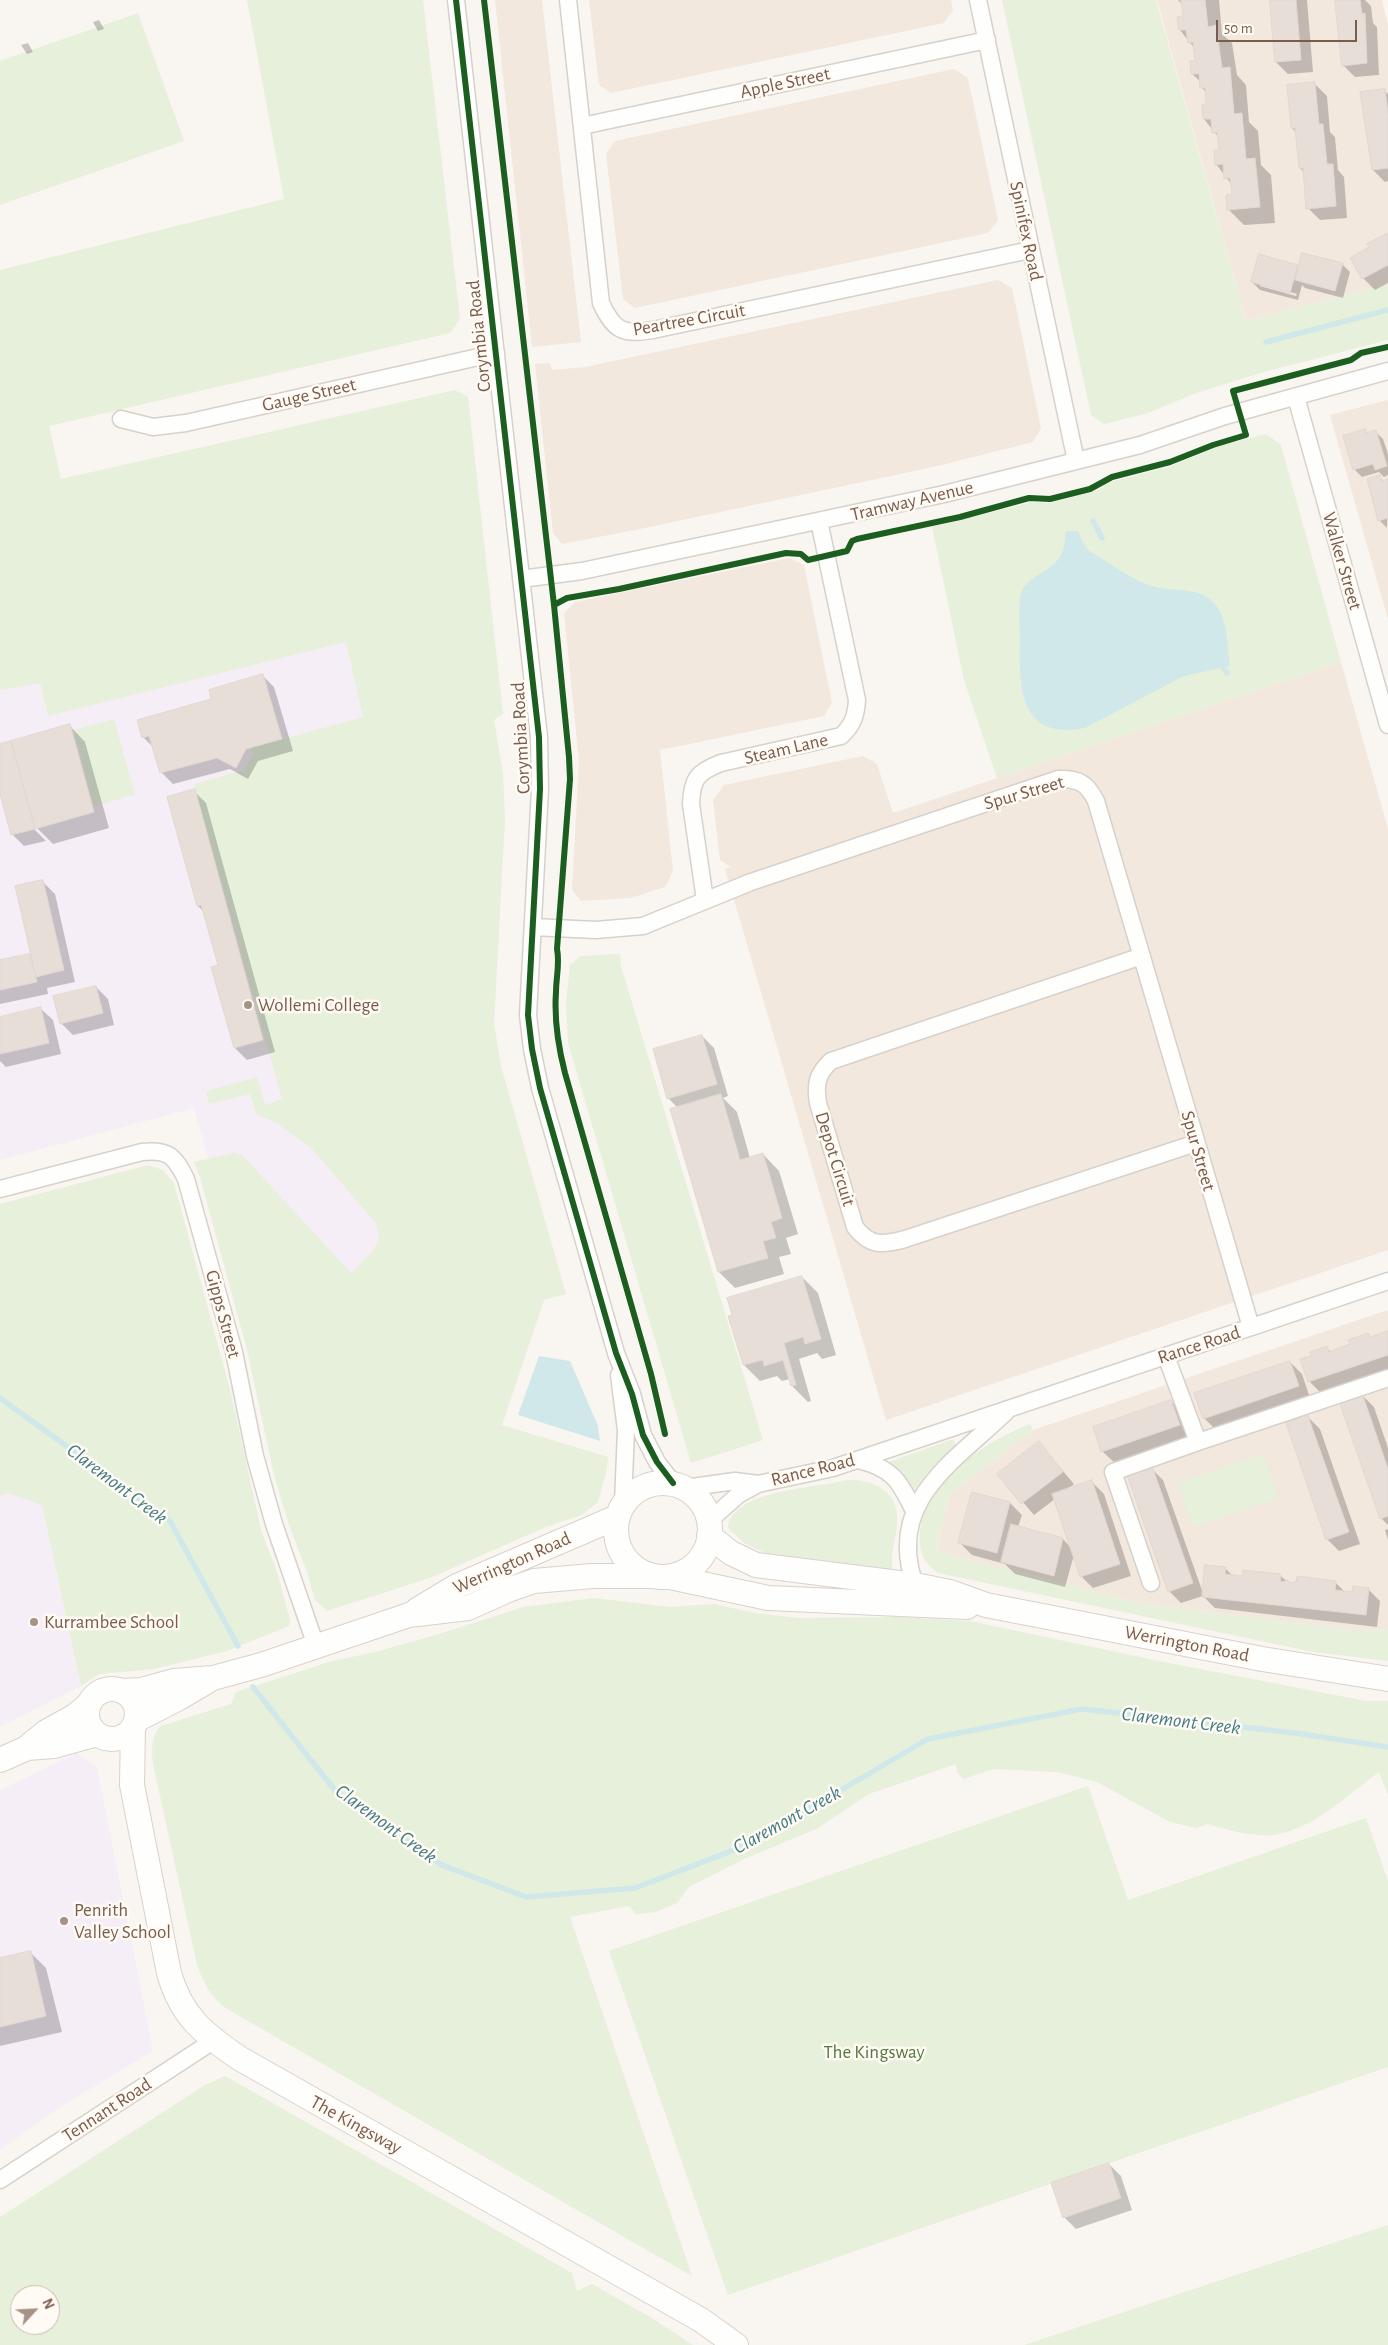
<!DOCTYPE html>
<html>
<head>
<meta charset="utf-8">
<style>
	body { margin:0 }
	#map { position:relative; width:1388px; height:2345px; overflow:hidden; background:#f9f5f0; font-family:"Alegreya Sans",sans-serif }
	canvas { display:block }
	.north { position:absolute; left:10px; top:2285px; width:50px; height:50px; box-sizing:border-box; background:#fffaf3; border:1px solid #cabbb1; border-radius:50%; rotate:65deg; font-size:14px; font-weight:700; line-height:20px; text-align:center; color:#7a5c4d }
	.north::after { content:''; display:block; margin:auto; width:18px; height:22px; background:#a69286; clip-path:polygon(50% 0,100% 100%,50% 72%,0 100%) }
	.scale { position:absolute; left:1216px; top:20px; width:141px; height:22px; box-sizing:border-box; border:2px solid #7a5c4d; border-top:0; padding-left:6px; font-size:15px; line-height:18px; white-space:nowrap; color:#7a5c4d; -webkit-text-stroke:4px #fffaf3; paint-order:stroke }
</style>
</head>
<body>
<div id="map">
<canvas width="1388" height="2345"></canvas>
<div class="north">N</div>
<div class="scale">50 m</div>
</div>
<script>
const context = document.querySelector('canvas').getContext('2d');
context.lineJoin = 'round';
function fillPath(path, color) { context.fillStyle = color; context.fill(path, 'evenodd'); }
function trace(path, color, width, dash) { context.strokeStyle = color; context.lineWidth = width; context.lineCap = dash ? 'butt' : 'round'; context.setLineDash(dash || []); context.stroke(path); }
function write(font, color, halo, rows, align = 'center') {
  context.font = font + ' "Alegreya Sans",sans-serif'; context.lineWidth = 5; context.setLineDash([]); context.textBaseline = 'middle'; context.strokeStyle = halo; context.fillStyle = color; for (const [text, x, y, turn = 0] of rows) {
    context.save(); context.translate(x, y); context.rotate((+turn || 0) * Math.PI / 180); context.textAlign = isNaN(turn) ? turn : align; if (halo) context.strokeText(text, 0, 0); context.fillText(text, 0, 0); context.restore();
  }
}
fillPath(new Path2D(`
	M495,0H542L581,342L532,347Z
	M589,0H951L953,10L944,23L611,93L599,85Z
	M1157,0H1382L1388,25V285L1246,321Z
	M954,69L968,78L998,220L988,233L635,308L623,299L606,154L615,141Z
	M998,280L1012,288L1041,428L1033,442L938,466L635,530L562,544L553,533L535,364L550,363L552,370L585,367Z
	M1388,400V619L1330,415Z
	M790,558L804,565L832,703L824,716L660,750L673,871L665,887L652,891L631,898L581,901L572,890L579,761L564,613L575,602Z
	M1341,662L1388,829V1250L886,1420L725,869L731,867L720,860L713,800L724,785L863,756L877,764L893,813Z
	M1388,1310V1629L1355,1630L1143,1604L936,1551L949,1495L1033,1430Z`), '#f2e8de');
fillPath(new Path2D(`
	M463,612L503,773L505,818L494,1024L501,1066L566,1294L544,1300L502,1425L260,1344L194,1108L0,1160V690L40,682L48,715Z
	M0,1469L39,1492L81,1686L0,1727Z
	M77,1753L97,1767L153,2051L57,2109L0,2150V1790Z`), '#f6eef6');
fillPath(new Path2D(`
	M247,0H423L460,319L450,333L49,426L61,479L455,390L468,397L503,714L494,720L503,773L505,818L494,1024L501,1066L566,1294L544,1300L502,1425L608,1457L606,1473L598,1502L582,1515L546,1527L432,1577L327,1611L315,1600L307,1572L289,1525L274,1475L247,1350L200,1177L194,1162L234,1153L243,1156L351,1273L372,1252L379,1240L376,1223L311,1148L275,1122L256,1114L250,1094L209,1104L206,1091L257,1077L265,1105L282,1099L194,784L244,770L253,754L251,748L363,717L346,642L48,716L40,683L0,690V270L284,199Z
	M1002,0H1156L1246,321L1388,285V340L1260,373L1196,393L1148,413L1104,424L1091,415Z
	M138,13L184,141L0,205V61Z
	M1266,434L1281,445L1341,662L997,778L964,680L932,527L1033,502L1051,503L1096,491L1111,482L1168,467L1220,446Z
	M114,719L135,795L94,806L74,730Z
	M620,954L621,966L763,1440L691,1463L568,1043L566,1004L570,965L581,956Z
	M148,1165L163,1170L174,1183L231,1393L261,1530L278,1575L290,1620L289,1626L227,1651L154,1669L99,1674L81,1686L42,1505L8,1493L0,1496V1204Z
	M1030,1424L1033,1430L949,1495L936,1551L1143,1604L1355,1630L1388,1629V1661L1313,1652L938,1573C923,1562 919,1552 920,1534C924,1481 985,1442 1030,1424Z
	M951,1440L954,1441L956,1445L929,1471L914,1491L906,1480L886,1463Z
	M1263,1454L1278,1498L1193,1527L1178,1483Z
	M847,1480C873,1479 899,1491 897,1521C897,1539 889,1554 893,1572L771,1556L744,1543L728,1528C730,1490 818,1488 847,1480Z
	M594,1598L671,1607L715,1604L754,1613L799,1618L899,1617L970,1621L1159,1661L1366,1701H1388V1795L1379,1772C1347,1795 1313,1830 1273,1835C1252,1837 1228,1830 1208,1824L1197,1828L1170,1822L1097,1782L1057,1772L994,1769L963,1779L957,1772L956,1764L869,1794L818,1828L742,1860L689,1887L677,1903L656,1912L636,1914L629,1906L570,1917L692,2276L227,2009C211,1997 204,1984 197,1965L153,1764C152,1750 150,1737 161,1726L231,1704L236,1692L329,1662L379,1651L449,1631L523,1607Z
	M1088,1786L1128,1900L1366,1818L1388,1881V2067L728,2295L609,1951Z
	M225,2076L572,2273L577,2291L592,2284L650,2317L693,2345H0V2217L205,2085ZM20,2295H50V2325H20Z
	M1388,2225V2345H1024Z`), '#e7f0db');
fillPath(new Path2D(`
	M1066,531H1078L1083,543L1089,551C1107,561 1126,576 1146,584C1158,589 1174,589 1188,591C1229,596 1226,633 1230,666L1184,676L1085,728C1018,741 1019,686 1020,638C1020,626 1017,599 1023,589C1033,573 1054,571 1062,553C1065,547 1065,538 1066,531Z
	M539,1356L570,1361L598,1426L600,1441L518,1415Z`), '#d0e8ea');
fillPath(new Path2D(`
	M1178,0H1219L1222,34L1232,43L1237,75L1246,85L1249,122L1258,131L1261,165L1271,175L1275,223L1244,225L1228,209L1233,195L1232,185L1216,164L1220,151L1219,138L1204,119L1208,106L1207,93L1201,87V82L1192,74L1196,62L1195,49L1180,30L1184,17L1183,5Z
	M1271,0H1307L1313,72L1288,74L1276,62Z
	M1335,0H1365L1371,6L1373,23L1377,27L1379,75L1355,77L1343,65L1337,2Z
	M99,20L104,29L98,31L93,22Z
	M28,43L33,52L27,54L21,45Z
	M1315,84L1327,96L1330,132L1335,137L1338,170L1344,177L1347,218L1320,220L1308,208L1305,173L1300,168L1297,133L1292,128Z
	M1385,91L1388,94V181L1385,182L1373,170Z
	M1388,234V283L1375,290L1363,278L1370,248Z
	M1342,264L1350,272L1343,298L1305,288L1302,285L1298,300L1260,290L1252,282L1297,266L1300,269ZM1260,283L1297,294L1296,296L1260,286Z
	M1365,431L1368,433L1375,431L1383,439L1388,454V475L1384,477L1379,472L1362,477L1354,469Z
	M1380,477L1384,482L1388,481L1387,528L1379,520Z
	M262,675L274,687L293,751L258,761L248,779L230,769L173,784L161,772L154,748L143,737Z
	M69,725L85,742L109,828L53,844L32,823L30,825L46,841L24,846L12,834L0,789V745Z
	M194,791L206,803L275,1052L247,1060L235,1048L219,966L204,912L198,906Z
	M43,882L55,894L75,982L47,988L48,994L0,1004V961L32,954Z
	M96,987L108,999L114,1025L73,1035L61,1023Z
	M40,1008L53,1020L61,1054L6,1067L0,1061V1018Z
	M702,1036L714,1048L728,1096L723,1098L737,1112L750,1158L763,1154L779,1171L798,1234L786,1238L791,1254L779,1257L784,1274L735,1288L719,1272L672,1110L678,1108L668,1098Z
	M802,1277L818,1293L836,1355L822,1359L817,1353L799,1359L811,1401L808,1402L792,1386L790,1379L782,1381L777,1376L760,1381L744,1365L730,1317Z
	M1388,1332V1370L1321,1393L1309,1381L1312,1357L1327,1348L1331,1352L1352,1345L1368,1335L1371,1338Z
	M1290,1362L1302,1374L1310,1398L1216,1430L1204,1418Z
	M1362,1395L1374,1407L1388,1448V1525L1381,1518Z
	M1171,1401L1183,1413L1191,1437L1115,1463L1102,1451Z
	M1308,1417L1320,1429L1360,1544L1339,1551L1327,1539Z
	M1039,1443L1074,1484L1067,1490L1092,1482L1104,1494L1131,1576L1093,1588L1081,1576L1074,1555L1065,1587L1015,1574L1005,1564L972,1555L960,1543L1010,1503L1022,1515L1018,1527L1063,1539L1071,1548L1055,1499L1034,1515L999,1474Z
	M1151,1468L1163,1480L1203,1593L1225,1568L1234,1577L1279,1575L1291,1584L1335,1582L1346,1593L1353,1594L1368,1589L1380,1601L1377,1627L1215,1608L1203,1596L1181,1603L1169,1591Z
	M1388,1529V1540L1385,1530Z
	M30,1952L46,1968L62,2032L0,2046V1959Z
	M1109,2164L1121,2176L1132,2210L1076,2229L1064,2217Z`), '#0003');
trace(new Path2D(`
	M1266,342L1388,310
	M1093,521L1102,538
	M1219,662L1227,673
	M0,1398L170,1521L238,1646
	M253,1687L337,1793L442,1865L526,1897L635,1888L747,1845L928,1739L1082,1709L1295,1733L1388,1747`), '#d0e8ea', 5.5);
const building = new Path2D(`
	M1181,0H1205L1208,27L1216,25L1222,68L1230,67L1234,114L1242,113L1246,159L1255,158L1260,207L1227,210L1226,195L1232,194L1230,178L1224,179L1223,164L1215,165L1214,150H1219L1217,132L1212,133L1211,119H1203L1202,105H1206L1205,88H1200L1199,74H1191L1190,61H1195L1193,42L1188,43L1186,30H1179L1177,17L1183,16Z
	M1270,0H1296L1301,60L1275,62Z
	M1335,0H1360L1362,14L1365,13L1367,63L1342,66Z
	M1315,82L1319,124H1323L1327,164H1333L1336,206L1306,209L1303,168H1299L1295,128H1291L1287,85Z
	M1385,89L1388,114V168L1372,170L1360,92Z
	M1388,233V265L1362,279L1350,258L1369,247L1367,244Z
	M1302,253L1343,263L1335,291L1295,280Z
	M1259,254L1298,265L1290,293L1251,282Z
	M1366,429V433L1376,430L1387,466L1375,470L1373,464L1353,470L1343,436Z
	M1380,475L1382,481L1388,479V518L1378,521L1367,479Z
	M263,674L282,739L246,749L236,768L217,758L160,773L149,736L142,738L137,720L211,699L209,690Z
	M70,724L94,812L35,829L11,741Z
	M11,741L35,829L11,835L0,794V744Z
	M195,789L263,1040L234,1048L211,967L218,965L201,905L197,906L167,797Z
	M43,880L64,970L36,977L15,886Z
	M30,954L37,982L0,990V960Z
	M96,986L103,1013L60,1024L53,996Z
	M41,1007L49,1043L0,1054V1017Z
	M702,1035L717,1084L667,1099L653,1049Z
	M721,1094L740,1160L763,1153L782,1218L771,1222L776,1238L763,1241L768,1258L718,1272L670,1109Z
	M802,1276L821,1339L805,1344L803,1337L784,1343L796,1385L791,1386L783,1360L764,1366L763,1360L743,1365L728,1316L732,1315L727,1298Z
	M1388,1331V1355L1308,1382L1300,1359L1311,1356L1310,1352L1327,1346L1329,1352L1350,1344L1348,1340L1368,1333L1370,1337Z
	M1290,1361L1299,1386L1203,1419L1194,1393Z
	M1362,1393L1388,1469V1516L1380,1519L1339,1401Z
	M1171,1400L1180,1425L1101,1452L1093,1427Z
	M1308,1416L1349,1532L1326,1540L1286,1423Z
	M1039,1441L1063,1472L1021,1504L997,1474Z
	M1152,1466L1193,1583L1168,1592L1127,1475Z
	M1092,1480L1120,1564L1080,1577L1052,1494Z
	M972,1492L1010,1502L997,1553L958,1543Z
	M1011,1524L1063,1538L1054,1576L1001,1562Z
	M1205,1565L1226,1567L1225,1574L1242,1576L1243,1570L1280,1574L1281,1582L1288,1580L1289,1583L1296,1582L1297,1576L1336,1581L1335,1590L1352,1592L1353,1586L1369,1588L1366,1615L1202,1597Z
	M31,1951L46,2016L0,2027V1958Z
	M1109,2163L1121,2198L1063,2218L1051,2183Z`);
fillPath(building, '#e6ded7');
trace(building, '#e2d8d2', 1);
const street = new Path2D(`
	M456,0L539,737L540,789L528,1015L532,1049L540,1088L616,1353L632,1394L643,1435L657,1462L673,1483
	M568,0L601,303C614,331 623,335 653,330L1030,250
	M978,0L1076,461
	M582,126L987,40
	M1296,397L1388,725
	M121,419L153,427L186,423L496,353
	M521,579L582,571L944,494L1140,445L1225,416L1388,371
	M705,900L691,804C692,779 697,772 721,763L841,736C853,725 856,716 857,700L819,521
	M533,927L596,930L643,926L751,882L1058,779C1078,778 1087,783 1096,801L1251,1327
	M1142,956L831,1061C817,1074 815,1084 818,1103L855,1227C870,1247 883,1245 905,1239L1196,1143
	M0,1189L142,1152C168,1149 175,1156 186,1179L234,1352L255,1456L274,1524L316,1646
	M1166,1356L1198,1442L1388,1378
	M619,1375L626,1430L623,1503
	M858,1460C892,1468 899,1480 914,1511
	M685,1488L735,1481L758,1484L833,1468L1388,1281
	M709,1521L738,1495L758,1484
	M1151,1583L1113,1472L1198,1442
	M915,1585C885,1501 954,1462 1006,1412
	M0,2180L213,2041`);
const secondary = new Path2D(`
	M616 1530a47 47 0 1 1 94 0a47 47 0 1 1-94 0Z
	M709,1536L731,1553L756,1565L915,1585L950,1592L986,1605L1262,1659L1388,1679
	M670,1577L768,1598L967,1607
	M417,1610L457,1586L617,1517
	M87 1714a25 25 0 1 1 50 0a25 25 0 1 1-50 0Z
	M123,1691L141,1690L174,1681L213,1678L261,1665L409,1615L468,1608L508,1590L534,1581L592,1576H654
	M136,1720L179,1698L208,1681
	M133,1727L132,1785L169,1973C181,2016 204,2034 239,2058L701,2320L736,2345
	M27,1748L54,1746L97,1734
	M0,1760L25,1749L46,1732L75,1716L88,1705`);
trace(street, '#d7d1cb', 19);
trace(secondary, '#d9d2cb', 26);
trace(street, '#fefefd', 16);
trace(secondary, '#fefefd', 24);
trace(new Path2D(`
	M456,0L539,737L540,789L528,1015L532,1049L540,1088L616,1353L632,1394L643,1435L657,1462L673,1483
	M484,0L554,605L569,757L570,779L557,949C560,963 556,978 556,992C554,1020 558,1046 565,1073L651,1374L665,1434
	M554,605L567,598L619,589L786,553L801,554L808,560L847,551L852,541L857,539L960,517L1029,498L1050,499L1090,489L1112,477L1170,462L1213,445L1246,435L1233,391L1351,360L1361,353L1388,347`), '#1b5e20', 6);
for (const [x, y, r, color] of [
	[248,1005,5,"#a69286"],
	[34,1622,5,"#a69286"],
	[64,1921,5,"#a69286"]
]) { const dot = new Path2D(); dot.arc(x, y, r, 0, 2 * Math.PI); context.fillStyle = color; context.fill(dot); trace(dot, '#fffaf3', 2); }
write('19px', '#7a5c4d', '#fffaf3', [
	["Apple Street",785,83,-12],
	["Spinifex Road",1026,231,78],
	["Peartree Circuit",689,320,-10],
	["Corymbia Road",479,336,-96],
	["Gauge Street",309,395,-13],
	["Tramway Avenue",912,501,-13],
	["Walker Street",1342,561,74],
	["Corymbia Road",521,738,-93],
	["Steam Lane",786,749,-13],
	["Spur Street",1024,793,-16],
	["Spur Street",1198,1151,74],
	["Depot Circuit",835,1159,73],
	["Gipps Street",223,1314,75],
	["Rance Road",1199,1345,-18],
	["Rance Road",813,1470,-14],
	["Werrington Road",512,1563,-24],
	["Werrington Road",1187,1644,11],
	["Tennant Road",107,2110,-33],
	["The Kingsway",356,2125,29]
]);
write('19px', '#7a5c4d', '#fffaf3', [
	["Wollemi College",258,1005],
	["Kurrambee School",44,1622],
	["Penrith",74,1910],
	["Valley School",74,1932]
], 'left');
write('19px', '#537a41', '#fffaf3', [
	["The Kingsway",874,2052]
]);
write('italic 20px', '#437c86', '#fffaf3', [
	["Claremont Creek",117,1484,37],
	["Claremont Creek",1181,1721,7],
	["Claremont Creek",787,1820,-29],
	["Claremont Creek",386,1824,36]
]);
</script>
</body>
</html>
